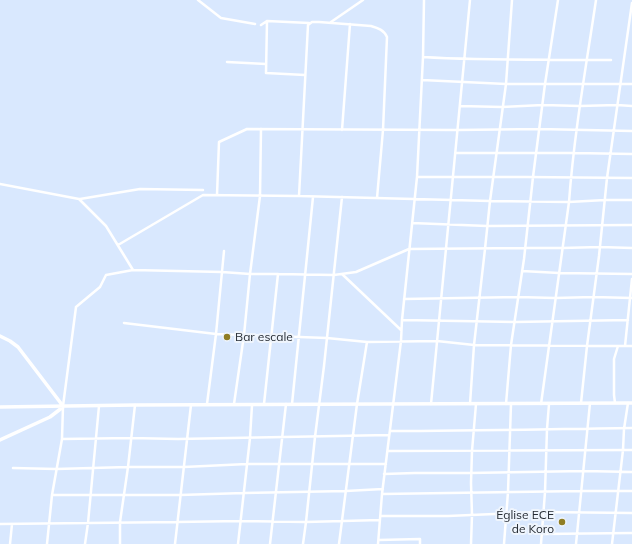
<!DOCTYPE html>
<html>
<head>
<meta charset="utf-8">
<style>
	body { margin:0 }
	canvas { display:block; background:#d9e8fe }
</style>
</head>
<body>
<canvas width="632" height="544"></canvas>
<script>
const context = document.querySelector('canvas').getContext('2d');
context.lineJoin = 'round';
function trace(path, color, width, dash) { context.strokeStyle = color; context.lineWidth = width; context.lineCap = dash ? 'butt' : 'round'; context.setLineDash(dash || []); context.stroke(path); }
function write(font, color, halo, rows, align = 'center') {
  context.font = font + ' Mulish,sans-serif'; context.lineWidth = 4; context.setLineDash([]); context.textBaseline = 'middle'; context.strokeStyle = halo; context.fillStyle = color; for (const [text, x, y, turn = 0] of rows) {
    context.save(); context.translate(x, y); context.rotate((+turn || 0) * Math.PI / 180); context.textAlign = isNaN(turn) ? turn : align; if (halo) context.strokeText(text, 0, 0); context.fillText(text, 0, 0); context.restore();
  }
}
trace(new Path2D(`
	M198,0L221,18L255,24
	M424,0L423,57L417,177H526L632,178
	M267,21L266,73L305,75
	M331,22L363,0
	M261,25L267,21L309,23
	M423,57C486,61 548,59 611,60
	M227,62L266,64
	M422,80L506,84H632
	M460,106L502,107L543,105L580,106L617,105L632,106
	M342,130L350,24
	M456,153H574L632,154
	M0,184L79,199L106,226L133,270
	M217,195L219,142L247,129L457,130L539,129L632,131
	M299,196L308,25L312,22H319L371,26C378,28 384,30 387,37L383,130L377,198
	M80,199L140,189L203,190
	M412,223L487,226L632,225
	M118,245L203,195L299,196L490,201L569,202L605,200H632
	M522,271L559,273L632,274
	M342,274L401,330
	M404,299L518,297L555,298L593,297L632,298
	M402,320L515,322L628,320
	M124,323L216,334L327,338L367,342L437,341L474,345L625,346H632
	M625,346L632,279
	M581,403L587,346L599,256L607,178L632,3
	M615,403L614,395V359L618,346
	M207,404L216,334L224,251
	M234,404L244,335L250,274L260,196L261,129
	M264,404L278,274
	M292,404L313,197
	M431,404L470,0
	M470,404L474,345L485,249L490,201L506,84L512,0
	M506,404L511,345L524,259L533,177L545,84L558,0
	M541,404L569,202C574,134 586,67 596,0
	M390,431C470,431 551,429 632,428
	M62,439L131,438L178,439L389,435
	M388,451L632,450
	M13,468L56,469L128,467H184L247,464H386
	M384,474L415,473H469L584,471L632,472
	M382,494L581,491H632
	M52,495H180L244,493L346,491L383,489
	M381,516H448L541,512L632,513
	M0,524L177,522L240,521L306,522L380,520
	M542,534L632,533
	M379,540L420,539V544
	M10,544L12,524
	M47,544L52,495L62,439L63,406L76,307L100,287L106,275L133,270L222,272L250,274H278L334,275L356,272L409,249L525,248H562L600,247L632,248
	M85,544L88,523L99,406
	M120,544V522L128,467L135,405
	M175,544L191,405
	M238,544L250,438L252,405
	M270,544L286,404
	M303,544L306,522L315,437L324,366L342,197
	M339,544L357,404L367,342
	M378,544L382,494L401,341L402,320L417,177
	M471,544L472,515L471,483L472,451L476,404
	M504,544L508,492L511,404
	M541,544L545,492L547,429L549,404
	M576,544L590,403
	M612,544L623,450L624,429L628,403`), '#fff', 2.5);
trace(new Path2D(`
	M0,336L10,341L18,347L63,406
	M0,407L135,405L632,403
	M0,440L50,417L63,407`), '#fff', 3.5);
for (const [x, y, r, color] of [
	[227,337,4,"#8f7d24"],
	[562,522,4,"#8f7d24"]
]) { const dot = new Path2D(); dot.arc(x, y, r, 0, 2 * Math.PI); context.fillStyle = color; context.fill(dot); trace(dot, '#eff5fd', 1.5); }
write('12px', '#252b33', '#eff5fd', [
	["Bar escale",235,337],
	["Église ECE",554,515,"right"],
	["de Koro",554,529,"right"]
], 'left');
</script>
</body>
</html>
